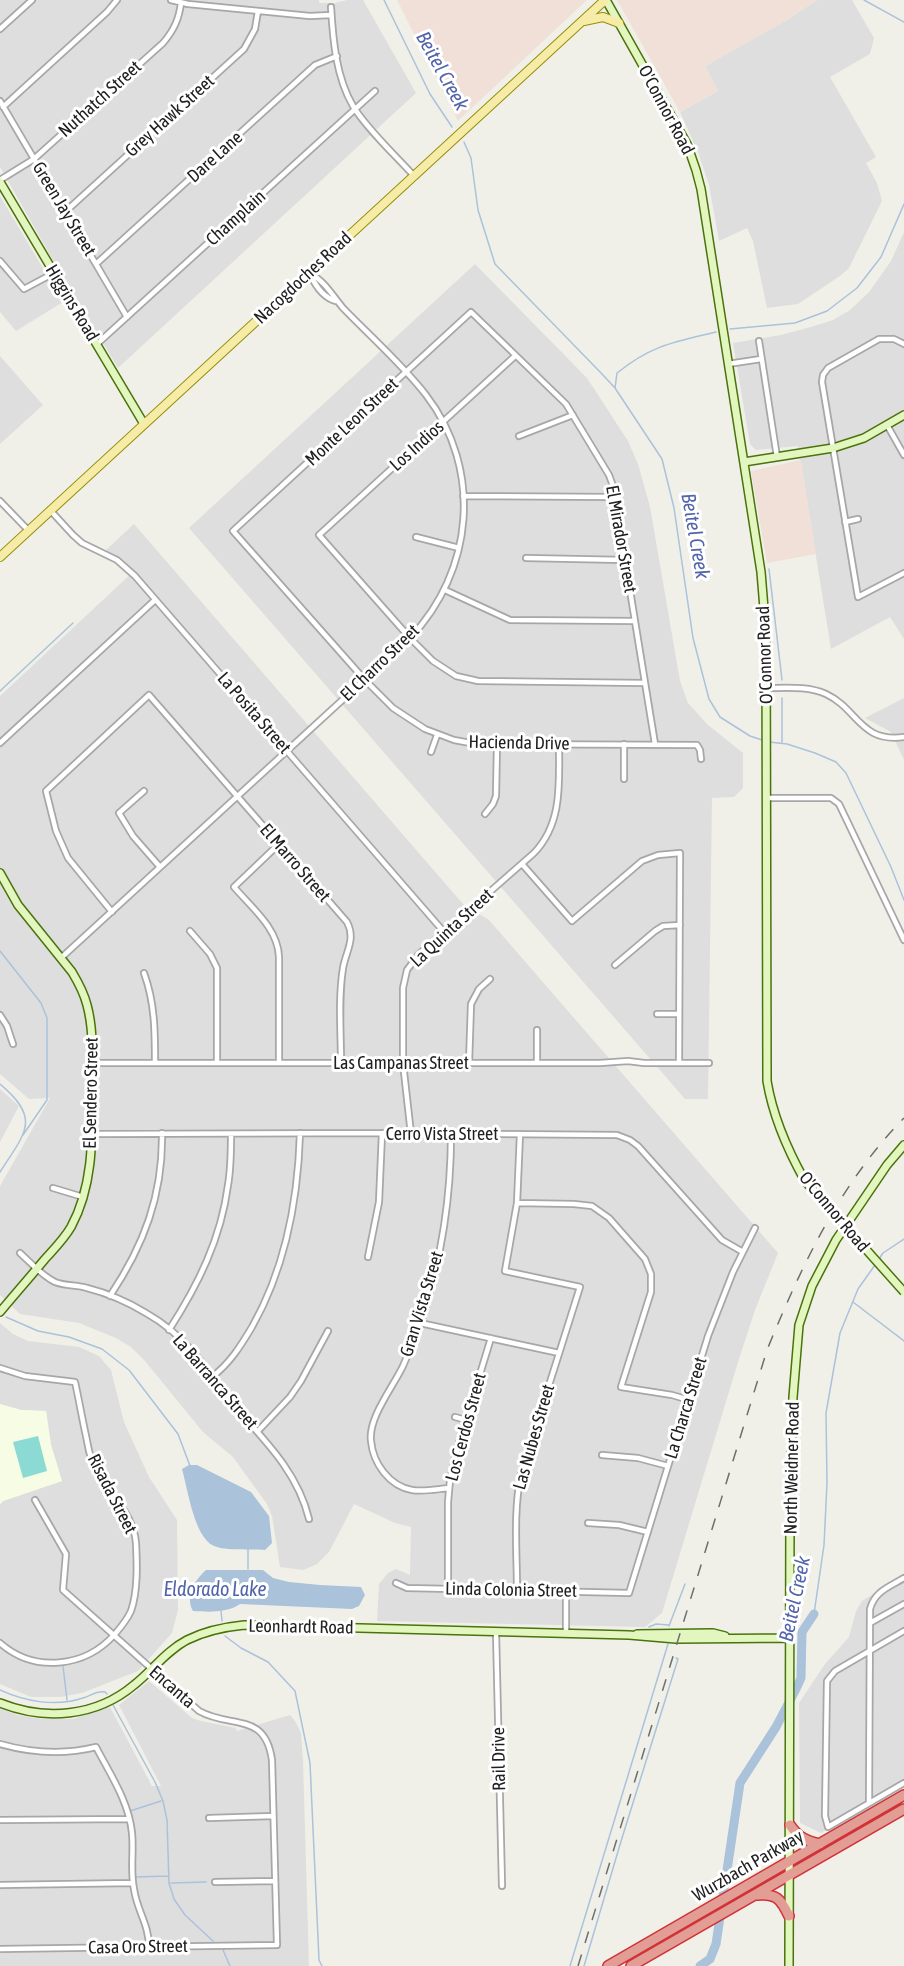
<!DOCTYPE html>
<html>
<head>
<meta charset="utf-8">
<style>
	body { margin:0 }
	canvas { display:block; background:#f0f0e8 }
</style>
</head>
<body>
<canvas width="904" height="1966"></canvas>
<script>
const context = document.querySelector('canvas').getContext('2d');
context.lineJoin = 'round';
function fillPath(path, color) { context.fillStyle = color; context.fill(path, 'evenodd'); }
function trace(path, color, width, dash) { context.strokeStyle = color; context.lineWidth = width; context.lineCap = dash ? 'butt' : 'round'; context.setLineDash(dash || []); context.stroke(path); }
function write(font, color, halo, rows, align = 'center') {
  context.font = font + ' "Asap Condensed",sans-serif'; context.lineWidth = 6; context.setLineDash([]); context.textBaseline = 'middle'; context.strokeStyle = halo; context.fillStyle = color; for (const [text, x, y, turn = 0] of rows) {
    context.save(); context.translate(x, y); context.rotate((+turn || 0) * Math.PI / 180); context.textAlign = isNaN(turn) ? turn : align; if (halo) context.strokeText(text, 0, 0); context.fillText(text, 0, 0); context.restore();
  }
}
fillPath(new Path2D(`
	M0,0H319V3H335L347,0H363L416,93L118,368L54,262L0,167Z
	M817,0H852L874,38L870,54L830,77L876,157L866,163L877,183L882,201L849,268L840,276L798,304L767,308L753,241L747,228L719,241L709,185L698,152L680,112L718,91L705,66L785,21Z
	M0,196L63,302L16,331L0,312Z
	M904,232V639L890,617L831,649L798,446L756,450L750,444L733,343L781,335L811,327L833,320L850,310L869,292L891,261Z
	M475,264L587,378L628,441L638,464L650,507L680,681L688,703L707,724L743,753V788L734,797L712,798L708,1099H685L189,528Z
	M0,356L43,405L0,444Z
	M134,524L463,904L489,920L778,1253L755,1310L738,1362L662,1613L645,1627L377,1621L379,1584L388,1573L396,1569L410,1575L411,1527L395,1523L354,1504L329,1552L317,1564L303,1570L280,1567L272,1516L267,1504L233,1457L203,1432L145,1361L131,1347L116,1338L79,1323L20,1314L0,1295V1186L50,1098L29,1099L0,1074V696L134,571L124,561L106,550Z
	M904,698V760L891,732L865,718Z
	M0,1089L19,1106L0,1142Z
	M0,1323L13,1334L28,1341L79,1347L99,1356L111,1370L124,1422L149,1477L177,1520L178,1610L172,1633L138,1671L82,1693L61,1697H31L0,1684V1504L3,1501L62,1481L51,1445L46,1411L21,1410L0,1404Z
	M904,1575V1786L821,1833L800,1823L799,1703L825,1664L849,1637L856,1611L862,1601Z
	M149,1681L192,1718L201,1721L236,1728L237,1731L290,1715L295,1721L301,1733L303,1761L309,1966H0V1708L17,1715L41,1719H73L110,1707L152,1786H161L119,1705Z`), '#dedede');
fillPath(new Path2D(`
	M397,0H587L458,121Z
	M617,0H817L785,21L705,66L718,91L680,112Z
	M801,460L816,554L767,563L751,471Z`), '#f0e0d8');
fillPath(new Path2D(`
	M0,1404L21,1410L46,1411L51,1445L62,1481L3,1501L0,1504Z`), '#f6fde4');
fillPath(new Path2D(`
	M38,1436L47,1471L23,1478L13,1442Z`), '#8bdad3');
fillPath(new Path2D(`
	M189,1465H197L251,1492L269,1516L272,1543L265,1550C252,1549 225,1551 214,1546C194,1537 188,1490 182,1469Z
	M206,1570H263L273,1578L289,1582L320,1585L361,1587L365,1595L359,1606L352,1609L240,1604C228,1613 208,1612 193,1611C185,1596 194,1581 206,1570Z`), '#abc2db');
trace(new Path2D(`
	M384,0L430,94L452,127
	M864,0L904,22
	M464,142L471,158L478,210L495,264L602,374L615,388L662,459L674,508L693,638L709,699L720,717L750,736L765,741
	M730,329L795,323L827,311L857,288L881,257L904,204
	M615,388L617,373C652,345 674,342 716,332
	M769,569L782,680
	M0,691L73,623
	M782,698V742
	M769,742L787,744L815,753L836,762L846,773L891,867L904,900
	M0,951L41,1003L47,1018V1100L23,1135
	M0,1084C42,1119 25,1133 0,1172
	M879,1259L883,1253L904,1239
	M853,1302L904,1341
	M6,1317L38,1331L69,1337L102,1349L129,1370L178,1434L190,1466
	M248,1569V1548
	M221,1611L222,1621
	M814,1614L824,1545L827,1483L826,1413L840,1333L858,1289L875,1265
	M669,1626L685,1584
	M649,1627L656,1624L669,1625
	M225,1636L241,1648L268,1662L295,1691L310,1763L319,1960L322,1966
	M63,1666L67,1700
	M0,1690C26,1702 56,1707 83,1698C91,1696 97,1690 105,1692L107,1694
	M113,1705L155,1782L163,1801L167,1820L169,1883L174,1899L185,1915L213,1941
	M130,1811L161,1801
	M135,1877L169,1876
	M171,1883L206,1882
	M223,1950L230,1966
	M570,1966L668,1644
	M584,1966L622,1838L678,1659L676,1658`), '#abc2db', 1.5);
trace(new Path2D(`
	M700,1966L710,1959L716,1944L740,1783L776,1727L796,1689L801,1678L802,1632L814,1614`), '#abc2db', 9);
const street = new Path2D(`
	M171,0L188,4L310,16L331,15
	M331,7C333,40 336,77 353,106C366,128 396,156 414,176
	M0,29L32,0
	M0,101L127,317
	M3,107L107,12L117,0
	M0,180L34,159L163,43C174,30 179,19 181,3
	M65,212L244,49L255,29L258,11
	M0,261L24,289L54,273
	M96,264L315,65L337,56
	M310,274C315,285 324,298 336,301
	M759,341L777,457
	M97,344L375,91
	M904,344L894,339H879L828,368L823,375L822,382L858,597L904,573
	M515,356L319,535L410,638L433,661L456,676L478,681L645,683
	M728,364L761,359
	M887,425L904,455
	M519,436L573,415
	M463,496L614,497
	M0,501L28,530
	M50,510L73,535L82,543L117,560L135,576L444,932
	M845,522L858,519
	M416,537L459,548
	M526,558L625,560
	M445,590L510,620L635,621
	M767,688C787,688 808,686 826,694C858,709 860,743 904,737
	M0,743L155,600
	M624,744V779
	M655,744L613,486L609,475L566,404L471,312L233,531L364,679L393,708L425,729L454,740L476,744L697,745L700,750L701,759
	M431,752L437,735
	M144,791L119,813L133,836L160,867
	M767,798H831L839,804L904,940
	M485,814L493,804L496,796L497,744
	M522,864L572,921L642,861L658,855L680,853L679,1063
	M112,912L68,858L56,831L46,791L149,695L347,922C356,939 346,951 343,968C338,999 341,1032 341,1063
	M190,931L210,954L217,968V1063
	M61,958L410,638C474,571 483,469 426,395C403,365 369,335 343,308C332,295 325,281 309,273
	M615,965L655,931L663,926L680,925
	M144,973C155,1003 155,1032 155,1063
	M657,1014H679
	M0,1015L7,1026L13,1044
	M537,1030V1063
	M92,1063H600L628,1061L644,1063H709
	M279,1063V957C278,928 251,907 234,887L279,844
	M469,1063L471,1004L479,989L490,979
	M92,1134L382,1133L617,1135L630,1140L638,1146L722,1240L743,1252
	M411,1134L403,1063V988L407,970L419,954L534,853C563,823 559,782 559,744
	M53,1188L83,1197
	M517,1203L574,1204L592,1206L609,1218L645,1259L651,1274V1292L621,1387L672,1395L689,1400
	M20,1253C31,1263 42,1276 55,1282C65,1286 77,1285 87,1288C107,1293 128,1302 146,1313C164,1323 182,1339 195,1354C207,1368 216,1385 228,1399C260,1436 297,1469 309,1519
	M368,1257L379,1202L382,1133
	M110,1296C144,1245 163,1195 162,1133
	M420,1323L559,1353
	M169,1330C198,1285 221,1239 228,1185C231,1168 231,1151 231,1134
	M0,1368L25,1376L75,1382C79,1400 82,1418 86,1436C88,1445 89,1455 93,1463C105,1489 134,1513 136,1543C137,1564 138,1591 131,1611C127,1620 121,1627 115,1634C85,1668 34,1673 0,1643
	M212,1377C230,1363 240,1347 252,1327C286,1267 298,1201 300,1133
	M455,1417L466,1420
	M258,1431L290,1397L301,1381L328,1331
	M602,1455L638,1458L668,1466
	M449,1488C437,1489 424,1492 412,1490C389,1486 373,1463 371,1441C368,1418 393,1387 403,1366C410,1350 417,1332 423,1315C442,1256 451,1196 451,1134
	M588,1523L619,1525L648,1532
	M396,1583L407,1588L629,1593L708,1336L733,1272L755,1228
	M448,1589V1502L450,1480L458,1446L491,1338
	M517,1591C517,1552 513,1512 521,1474L580,1287L505,1271L517,1203L520,1134
	M566,1591V1633
	M870,1623L904,1604
	M904,1631L835,1671L827,1681L825,1816L828,1827L904,1783
	M496,1632L502,1886
	M0,1744C32,1753 64,1755 96,1747C110,1774 129,1802 132,1833C134,1852 130,1870 134,1889C137,1911 149,1924 149,1947
	M869,1803L870,1609C875,1591 889,1587 904,1578
	M209,1818L273,1816
	M0,1820L129,1819
	M215,1882L275,1881
	M0,1885L133,1883
	M0,1949L277,1945L272,1760C265,1711 231,1729 199,1711L63,1590L66,1554L35,1500`);
const secondary = new Path2D(`
	M606,0L687,144L696,170L701,189L761,572L766,633L767,1081C773,1117 787,1149 805,1181
	M0,182L144,424
	M744,462L833,448L864,438L904,415
	M0,873L18,905L72,972C78,982 84,993 87,1005C94,1031 92,1057 92,1083C92,1132 95,1183 71,1227C64,1239 54,1249 45,1259C30,1277 15,1294 0,1312
	M637,1634L713,1633L725,1636
	M0,1703C45,1721 96,1717 134,1685C152,1671 166,1651 187,1640C205,1631 224,1627 244,1625L629,1635L676,1639L790,1638
	M789,1966L790,1506L793,1397L799,1325L812,1286L836,1240L887,1165L904,1145`);
const primary = new Path2D(`
	M584,21L603,17L619,23
	M0,557L605,0`);
const highway = new Path2D(`
	M790,1825C798,1837 806,1841 820,1844
	M757,1895C776,1893 781,1899 789,1916
	M608,1966L904,1795
	M631,1966L904,1809`);
trace(street, '#a7a7a7', 8);
trace(secondary, '#49730c', 10);
trace(primary, '#938f0a', 10);
trace(highway, '#d13239', 12);
trace(street, '#fff', 4.5);
trace(secondary, '#e3f6c0', 7);
trace(primary, '#f6eca7', 8);
trace(highway, '#e29e95', 9);
trace(new Path2D(`
	M578,1966L767,1350C801,1267 840,1183 904,1118`), '#6e6e6e', 1.5, [12, 12]);
const secondaryBridge = new Path2D(`
	M805,1181L904,1292`);
trace(secondaryBridge, '#49730c', 10, []);
trace(secondaryBridge, '#e3f6c0', 7);
write('18px', '#202020', '#fff', [
	["Nuthatch Street",100,99,-42],
	["O'Connor Road",666,110,62],
	["Grey Hawk Street",170,116,-42],
	["Dare Lane",215,157,-42],
	["Green Jay Street",64,209,59],
	["Champlain",236,218,-42],
	["Nacogdoches Road",303,278,-43],
	["Higgins Road",72,303,59],
	["Monte Leon Street",352,422,-43],
	["Los Indios",417,446,-42],
	["El Mirador Street",621,539,80],
	["O'Connor Road",765,655,-92],
	["El Charro Street",380,663,-44],
	["La Posita Street",254,713,49],
	["Hacienda Drive",519,743,1],
	["El Marro Street",295,863,49],
	["La Quinta Street",452,928,-43],
	["Las Campanas Street",401,1063],
	["El Sendero Street",91,1093,-89],
	["Cerro Vista Street",442,1134],
	["O'Connor Road",834,1212,50],
	["Gran Vista Street",422,1304,-73],
	["La Barranca Street",215,1382,49],
	["La Charca Street",686,1408,-73],
	["Los Cerdos Street",466,1427,-75],
	["Las Nubes Street",534,1437,-74],
	["North Weidner Road",792,1468,-89],
	["Risada Street",112,1494,63],
	["Linda Colonia Street",511,1590,1],
	["Leonhardt Road",301,1627,1],
	["Encanta",172,1687,41],
	["Rail Drive",499,1759,-91],
	["Wurzbach Parkway",748,1866,-30],
	["Casa Oro Street",138,1947,-1]
]);
write('italic 20px', '#5264ab', '#fff', [
	["Beitel Creek",442,71,61],
	["Beitel Creek",695,536,80],
	["Eldorado Lake",215,1590],
	["Beitel Creek",795,1599,-78]
]);
</script>
</body>
</html>
